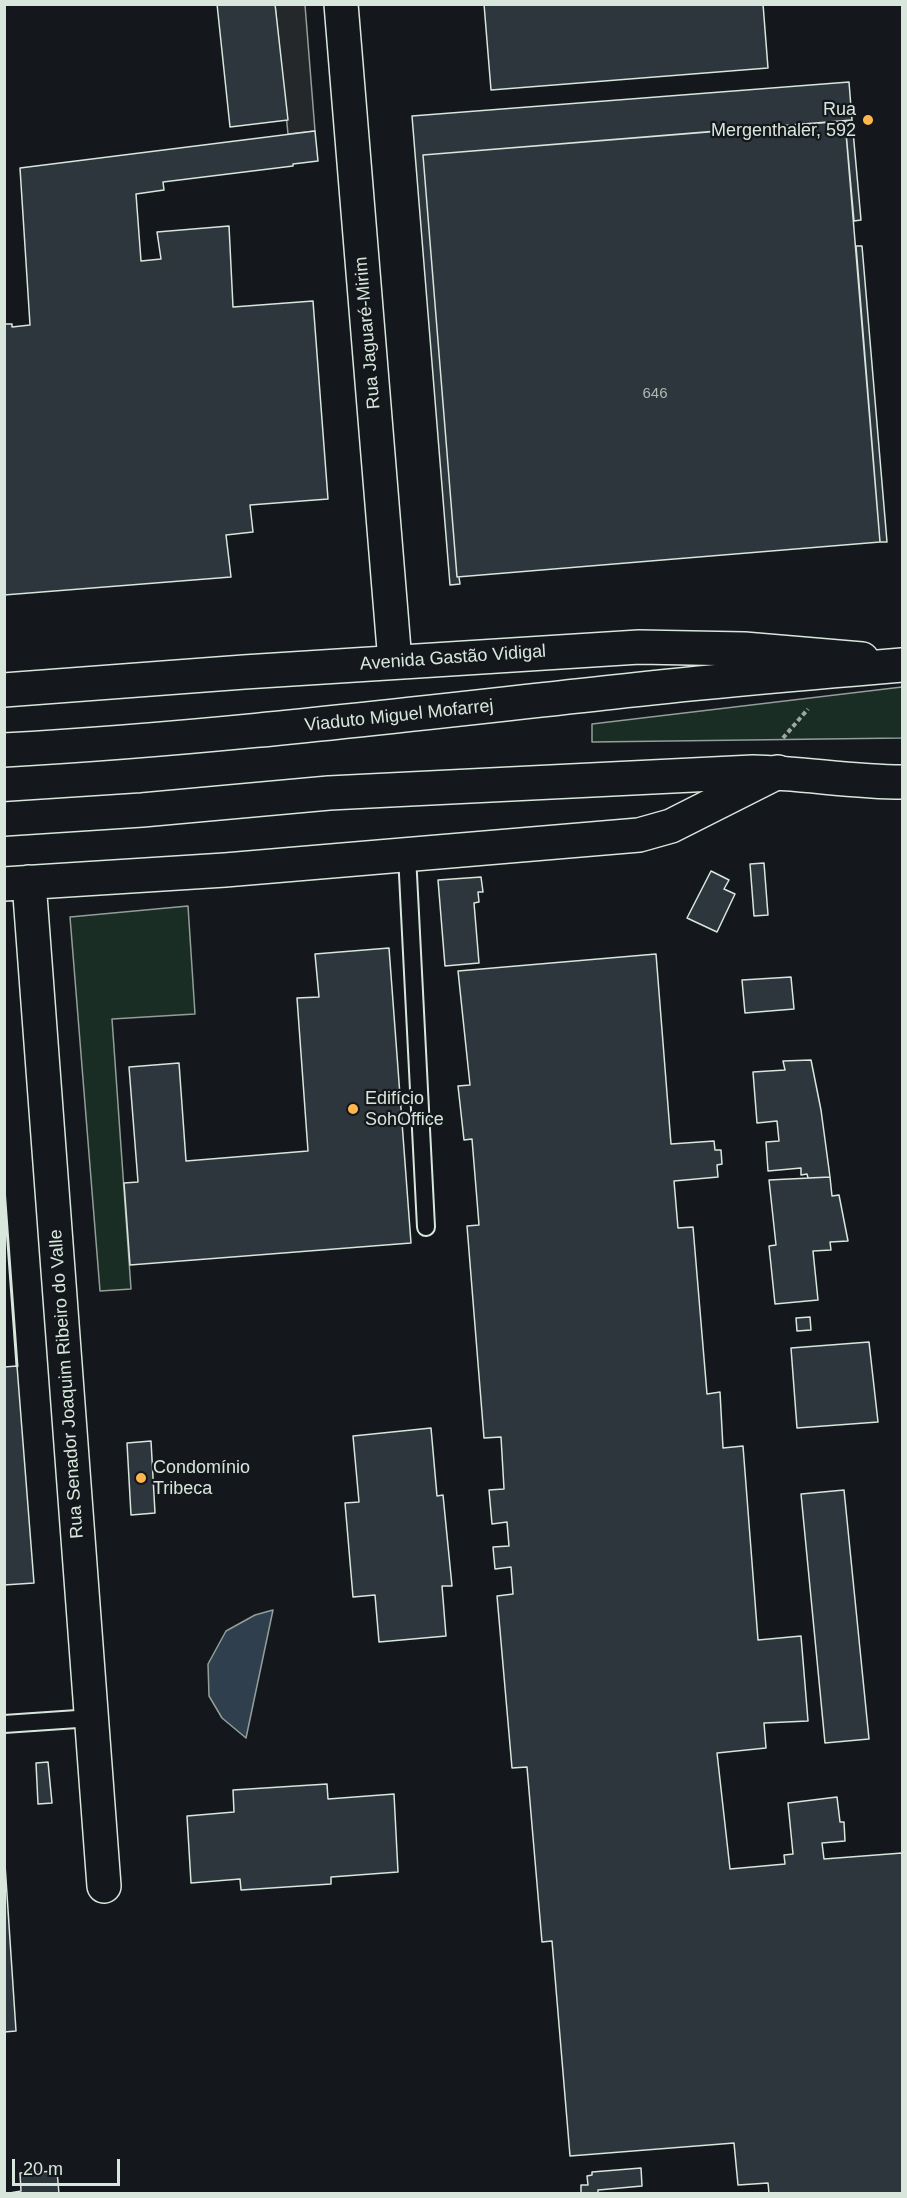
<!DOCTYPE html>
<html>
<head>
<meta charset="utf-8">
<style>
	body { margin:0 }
	#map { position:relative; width:907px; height:2198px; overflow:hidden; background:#14181c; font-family:Arial,sans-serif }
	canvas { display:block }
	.frame { position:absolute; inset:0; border:6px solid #d8e6dc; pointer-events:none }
	.scale { position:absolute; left:12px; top:2159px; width:108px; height:27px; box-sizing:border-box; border:3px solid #d8e6dc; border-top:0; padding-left:8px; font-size:18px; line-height:21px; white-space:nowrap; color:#d8e6dc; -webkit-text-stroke:4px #14181c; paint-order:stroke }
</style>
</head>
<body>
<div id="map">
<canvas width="907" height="2198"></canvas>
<div class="frame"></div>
<div class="scale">20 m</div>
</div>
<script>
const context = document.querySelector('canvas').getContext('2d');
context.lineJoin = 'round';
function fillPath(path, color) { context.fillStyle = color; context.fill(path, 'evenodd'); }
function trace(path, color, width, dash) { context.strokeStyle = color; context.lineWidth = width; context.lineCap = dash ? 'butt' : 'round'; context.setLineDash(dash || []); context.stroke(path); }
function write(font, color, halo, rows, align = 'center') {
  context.font = font + ' Arial,sans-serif'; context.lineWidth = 4.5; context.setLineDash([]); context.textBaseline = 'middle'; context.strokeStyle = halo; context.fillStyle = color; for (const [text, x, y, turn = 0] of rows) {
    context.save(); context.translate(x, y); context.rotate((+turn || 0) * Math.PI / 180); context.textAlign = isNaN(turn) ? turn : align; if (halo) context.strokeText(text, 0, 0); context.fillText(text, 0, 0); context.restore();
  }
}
const green = new Path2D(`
	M902,687V738L592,742V724Z
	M188,906L195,1014L112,1019L131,1289L100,1291L70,917Z`);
fillPath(green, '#1a2d24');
trace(green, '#939e99', 1.5);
const parking = new Path2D(`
	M275,5H305L315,131L288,134Z`);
fillPath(parking, '#24282b');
trace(parking, '#939e99', 1.5);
const water = new Path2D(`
	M273,1610L246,1738L222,1718L209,1696L208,1664L226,1631L255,1615Z`);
fillPath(water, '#2f3f4d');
trace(water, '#939e99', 1.5);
const building = new Path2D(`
	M217,4H275L288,120L230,127Z
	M484,4H763L768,68L491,90Z
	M849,82L852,120L423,155L457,577H459L460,584L450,585L412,116Z
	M852,120L861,220L854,221L845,121Z
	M845,121L880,542L457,577L423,155Z
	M315,131L318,161L293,164V166L163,182L164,190L136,194L141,261L161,259L157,232L229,226L233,307L313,301L328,499L250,505L253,532L226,535L231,577L4,595V324H12V327L30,325L20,168Z
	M856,246H862L887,542H880Z
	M764,863L768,915L754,916L750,864Z
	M711,871L729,880L724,889L735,894L717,932L687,918Z
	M481,877L483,892H478L479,902L474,903L479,963L445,966L438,880Z
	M389,948L411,1243L130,1265L124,1183L138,1182L129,1067L179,1063L186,1161L308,1151L297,998L319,997L315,954Z
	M656,954L671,1144L714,1141L715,1150H721L722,1164L717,1165L718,1177L674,1181L678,1228L693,1227L707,1394L720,1392L723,1448L743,1446L758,1640L801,1636L808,1721L764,1723L766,1748L717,1753L730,1869L785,1864L784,1855L793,1854L788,1803L837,1797L840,1822H844L845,1841L822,1843L824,1859L902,1853V2194H769L768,2183L738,2185L734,2143L570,2156L552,1941L542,1942L527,1767L512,1768L497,1596L513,1594L511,1567L495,1569L493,1547L509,1546L507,1522L492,1524L489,1490L504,1489L501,1437L484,1438L467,1226L479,1225L472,1139L464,1140L458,1086L470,1085L458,971Z
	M791,977L794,1009L745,1013L742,980Z
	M811,1060L821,1110L830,1177L808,1178L807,1174L801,1175V1168L768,1171L766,1142L779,1141L777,1121L757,1123L753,1072L785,1070L783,1061Z
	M830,1177L832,1196L839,1195L848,1241L830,1242L831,1250L813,1251L818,1300L775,1304L769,1246L776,1245L769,1180Z
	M810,1317L811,1330L797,1331L796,1318Z
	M869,1342L878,1422L797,1428L791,1348Z
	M17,1366L34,1583L4,1585V1367Z
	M431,1428L437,1496L443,1495L452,1586H442L446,1636L379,1642L375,1595L353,1597L345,1503L359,1502L353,1436Z
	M151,1441L155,1513L131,1515L127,1443Z
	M844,1490L869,1739L825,1743L801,1494Z
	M48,1762L52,1803L38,1804L36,1763Z
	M327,1784L328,1799L394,1794L398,1872L331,1877V1884L241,1890L240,1879L191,1883L187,1816L234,1812L233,1790Z
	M4,1849L16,2031L4,2032Z
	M641,2168L642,2186L598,2190V2194H581V2185H588L587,2176L592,2175V2172Z
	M57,2171L59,2194H4L21,2191L20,2173Z`);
fillPath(building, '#2c363c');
trace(building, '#d8e6dc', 1.5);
const lane = new Path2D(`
	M407,855L426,1227
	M4,1724L92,1718`);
const street = new Path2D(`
	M341,4L395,662
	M4,690L244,672L639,647L744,649L862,659
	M29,882L104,1886
	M4,884L225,870L639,835L671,826L778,772`);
const highway = new Path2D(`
	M4,750C208,739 411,714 614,692C710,681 806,673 902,665
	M4,819L142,810L329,793L753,772C803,773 852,782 902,782`);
trace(lane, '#d8e6dc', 20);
trace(street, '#d8e6dc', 36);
trace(highway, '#d8e6dc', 36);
trace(new Path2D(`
	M783,738L808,709`), '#9da8a2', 4, [4.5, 3]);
trace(lane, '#14181c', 16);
trace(street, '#14181c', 33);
trace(highway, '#14181c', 33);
trace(new Path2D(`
	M4,1188L17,1366`), '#d8e6dc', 3);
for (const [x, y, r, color] of [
	[868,120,6,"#ffb74d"],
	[353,1109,6,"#ffb74d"],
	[141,1478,6,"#ffb74d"]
]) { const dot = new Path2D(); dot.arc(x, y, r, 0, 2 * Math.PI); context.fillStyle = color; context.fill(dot); trace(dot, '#14181c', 2); }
write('15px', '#adbab4', null, [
	["646",655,394]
]);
write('18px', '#d8e6dc', '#14181c', [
	["Rua",856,110,"right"],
	["Mergenthaler, 592",856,131,"right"],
	["Edifício",365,1099],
	["SohOffice",365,1120],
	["Condomínio",153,1468],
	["Tribeca",153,1489]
], 'left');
write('18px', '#d8e6dc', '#14181c', [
	["Rua Jaguaré-Mirim",368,333,-95],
	["Avenida Gastão Vidigal",453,658,-4],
	["Viaduto Miguel Mofarrej",399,716,-6],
	["Rua Senador Joaquim Ribeiro do Valle",67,1384,-94]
]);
</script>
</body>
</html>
